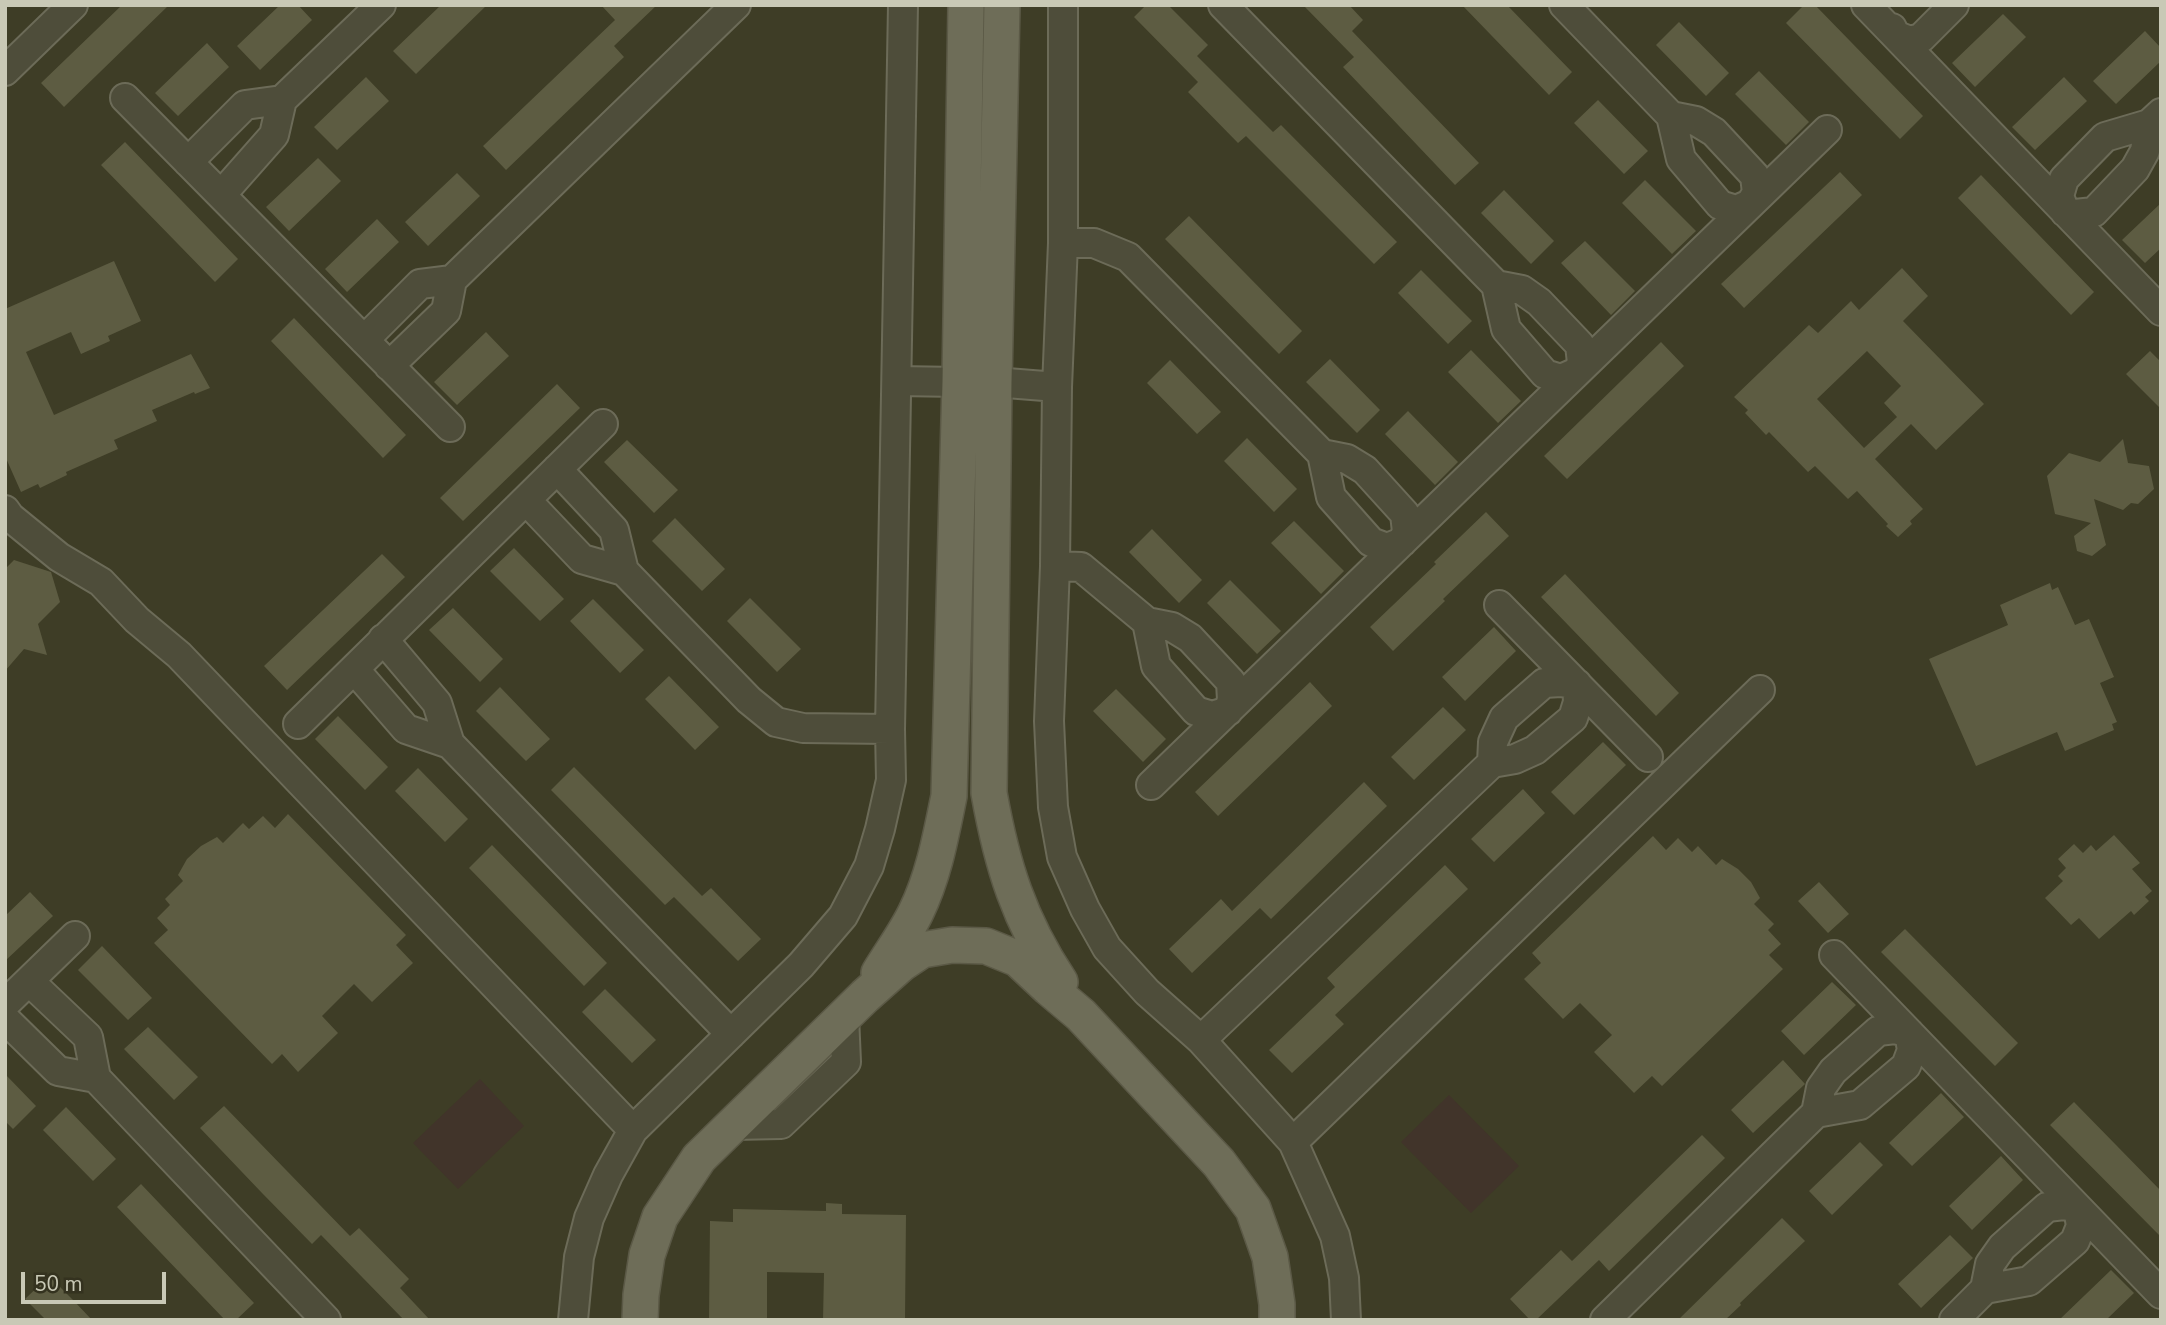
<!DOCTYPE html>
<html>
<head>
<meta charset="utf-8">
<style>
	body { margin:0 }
	#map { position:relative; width:2166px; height:1325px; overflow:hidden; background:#3e3d26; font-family:"Nunito Sans",sans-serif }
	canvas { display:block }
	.frame { position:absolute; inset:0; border:7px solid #c9c9b6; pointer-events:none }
	.scale { position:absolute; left:21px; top:1272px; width:145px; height:32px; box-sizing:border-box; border:4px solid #c9c9b6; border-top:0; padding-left:9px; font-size:21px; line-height:24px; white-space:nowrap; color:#c9c9b6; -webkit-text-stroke:5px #34321f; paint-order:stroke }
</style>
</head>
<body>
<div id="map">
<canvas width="2166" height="1325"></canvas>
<div class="frame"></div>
<div class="scale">50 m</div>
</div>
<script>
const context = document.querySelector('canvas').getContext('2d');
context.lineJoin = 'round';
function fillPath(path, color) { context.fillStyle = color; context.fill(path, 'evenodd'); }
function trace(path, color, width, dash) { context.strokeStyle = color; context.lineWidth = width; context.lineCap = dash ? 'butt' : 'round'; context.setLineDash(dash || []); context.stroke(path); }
fillPath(new Path2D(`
	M480,1079L524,1126L458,1189L413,1143Z
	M1449,1095L1519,1166L1471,1213L1401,1142Z`), '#41342a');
fillPath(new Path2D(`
	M122,5H169L64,107L41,83Z
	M280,5H298L312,20L260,70L237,46Z
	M441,5H487L416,74L393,51Z
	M601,5H657L614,46L624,57L506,170L483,146L615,20Z
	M1146,5H1168L1208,45L1197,56L1273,132L1281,125L1397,242L1374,264L1246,136L1238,143L1188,92L1198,82L1134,17Z
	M1303,5H1349L1363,20L1352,31L1479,163L1455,185L1343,67L1354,57Z
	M1462,5H1507L1572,72L1549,95Z
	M1804,5H1815L1923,116L1900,139L1786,23Z
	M2003,14L2026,37L1975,87L1952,63Z
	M1679,22L1729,73L1706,96L1656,45Z
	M2145,31L2161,48V61L2116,104L2093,81Z
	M207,43L229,67L178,116L155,93Z
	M1759,71L1809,122L1786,145L1735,94Z
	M366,77L389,101L337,150L314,127Z
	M2064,77L2087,101L2035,150L2012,127Z
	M1598,100L1648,151L1624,174L1574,123Z
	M125,142L238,259L215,282L101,165Z
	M318,158L341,181L289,231L266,207Z
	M1840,172L1862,195L1744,308L1721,284Z
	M457,173L480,196L428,246L405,222Z
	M1981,175L2094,292L2071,315L1958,198Z
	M1645,180L1696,231L1672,254L1622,203Z
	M1504,190L1554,241L1531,264L1481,213Z
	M2161,203V248L2145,263L2122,240Z
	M1189,216L1302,331L1279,354L1165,239Z
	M377,219L399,242L347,292L325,269Z
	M1585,241L1635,291L1611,315L1561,263Z
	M114,261L141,321L108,336L110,341L81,354L71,332L26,352L54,415L191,354L210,388L195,394L194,392L152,410L157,421L114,440L118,449L66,472L67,475L40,488L38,484L21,492L5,456V309Z
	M1902,268L1928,296L1903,321L1984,404L1936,450L1911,424L1875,459L1923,509L1910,521L1912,524L1898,537L1886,526L1888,524L1857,491L1848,499L1815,466L1808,472L1769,432L1766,435L1745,413L1748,410L1734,397L1809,325L1818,333L1851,301L1859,310ZM1867,351L1901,386L1884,403L1897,417L1864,448L1817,399Z
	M1421,270L1472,321L1448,344L1398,293Z
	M294,318L406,435L383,458L271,341Z
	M486,332L509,356L457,405L434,382Z
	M1661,342L1684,366L1567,479L1544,456Z
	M1471,350L1521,401L1498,423L1448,372Z
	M2150,351L2161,362V409L2126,374Z
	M1330,359L1380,410L1357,433L1306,382Z
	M1170,360L1221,412L1197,434L1147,383Z
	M557,384L580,408L463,521L440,498Z
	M1408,411L1458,462L1435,485L1385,434Z
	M1247,438L1297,489L1274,512L1224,461Z
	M2123,439L2128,463L2149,466L2154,489L2138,504L2131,503L2123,510L2094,499L2106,545L2092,556L2077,551L2074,536L2091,523L2055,514L2047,476L2069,453L2100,462Z
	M627,440L678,490L654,513L604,462Z
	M1486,512L1509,536L1443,599L1445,601L1393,651L1370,627L1436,564L1434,562Z
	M675,518L725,569L702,591L652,541Z
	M1294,521L1344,571L1321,594L1271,543Z
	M1152,529L1202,580L1179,603L1129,552Z
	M514,548L564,599L540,621L490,571Z
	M382,554L405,577L287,690L264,666Z
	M14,560L51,572L60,602L38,624L47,655L24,649L5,671V569Z
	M1565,574L1679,693L1656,716L1541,597Z
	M1230,580L1281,631L1257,654L1207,603Z
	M2050,583L2052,590L2058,587L2075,625L2089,619L2114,677L2100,683L2117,722L2112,724L2114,730L2065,751L2057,732L1976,766L1929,659L2008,625L2000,605Z
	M750,598L801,649L777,672L727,621Z
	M593,599L644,650L620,673L570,621Z
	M453,608L503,659L480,682L429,630Z
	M1494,627L1516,651L1465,701L1442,677Z
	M669,676L719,727L695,750L645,699Z
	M1310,682L1332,706L1218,816L1195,792Z
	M500,687L550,739L526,761L476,711Z
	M1116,689L1166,739L1143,762L1093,711Z
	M1443,707L1466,730L1414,780L1391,757Z
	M338,716L388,767L365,790L315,739Z
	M1603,742L1626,765L1574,815L1551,792Z
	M574,767L702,896L711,888L761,939L738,961L674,897L665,905L551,790Z
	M418,768L468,819L445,842L395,791Z
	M1364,782L1387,806L1271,919L1260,908L1192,973L1169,949L1221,899L1232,911Z
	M1523,789L1545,813L1494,862L1471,839Z
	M288,814L406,935L396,945L413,963L372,1002L354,984L322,1016L338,1033L298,1072L282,1054L272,1064L154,943L168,930L157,918L170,905L165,899L183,881L178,875L187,859L201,846L217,837L223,843L243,823L249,829L263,816L275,828Z
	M2114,835L2140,863L2132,869L2152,891L2145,897L2149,901L2134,915L2131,911L2099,939L2079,918L2071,925L2045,898L2063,881L2058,876L2066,868L2058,859L2074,844L2083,853L2091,845L2096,851Z
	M1653,836L1666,850L1678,838L1692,852L1698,846L1716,865L1722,859L1738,869L1751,882L1760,898L1754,904L1774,924L1768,930L1781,944L1769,955L1783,969L1662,1086L1652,1076L1634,1093L1594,1052L1612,1035L1580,1003L1563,1019L1524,979L1541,963L1532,953Z
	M492,845L607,963L584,986L469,868Z
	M1445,865L1468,889L1335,1015L1344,1024L1292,1073L1269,1050L1335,987L1327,978Z
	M1819,882L1849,914L1828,933L1798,901Z
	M30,892L53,916L5,961V916Z
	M1905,929L2018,1043L1995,1066L1881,952Z
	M102,946L152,998L128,1020L78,970Z
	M1832,982L1856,1005L1804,1055L1781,1031Z
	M605,989L656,1040L632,1063L582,1012Z
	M148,1027L198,1077L174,1100L124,1049Z
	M1783,1060L1805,1084L1753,1133L1731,1110Z
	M5,1074L36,1106L13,1129L5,1121Z
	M1941,1093L1964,1117L1912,1166L1889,1143Z
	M2074,1102L2161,1191V1237L2050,1125Z
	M224,1106L350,1236L359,1228L409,1279L400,1288L430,1320H404L321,1235L312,1244L262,1193L200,1128Z
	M66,1107L116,1159L93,1181L43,1130Z
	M1702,1135L1725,1158L1609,1271L1599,1260L1536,1320H1530L1510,1299L1561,1250L1572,1261Z
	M1860,1142L1883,1165L1832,1215L1809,1191Z
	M2001,1156L2023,1180L1972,1230L1949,1206Z
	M141,1184L254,1303L236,1320H225L117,1207Z
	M826,1203L842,1204V1214L906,1215L905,1320H823L824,1273L767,1272V1320H709L710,1221L733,1222V1209L826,1211Z
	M1782,1218L1805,1241L1740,1303L1741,1305L1725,1320H1678Z
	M1950,1235L1973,1258L1921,1308L1898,1284Z
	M2111,1270L2134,1293L2106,1320H2059Z
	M49,1276L74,1301L92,1320H46L25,1299Z`), '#5d5c42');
const minor = new Path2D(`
	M1063,5V243L1057,387L1055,566L1049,721L1053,807L1062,857L1085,909L1107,948L1147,992L1201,1040L1293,1142L1335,1236L1344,1278L1346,1320
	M1223,5L1496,285L1522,290L1539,302L1580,345L1582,363L1577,372L1561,379L1545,374L1506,329L1496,285
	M1564,5L1671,116L1681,159L1720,205L1736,210L1750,204L1757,193L1755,176L1714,132L1696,121L1671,116
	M1866,5L2161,311
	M1892,28L1895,35L1910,41L1921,38L1954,5
	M5,71L73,5
	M125,98L450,427
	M282,100L381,5
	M2149,124L2145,151L2135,169L2094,212L2075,214L2065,212L2059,196L2064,179L2105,137L2149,124L2161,113
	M188,162L245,105L282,100L274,135L221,195
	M1063,243H1094L1128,257L1322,454L1347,459L1365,470L1405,514L1407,532L1402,542L1387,548L1371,542L1331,497L1322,454
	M452,280L736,5
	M364,340L420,284L452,280L446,311L389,366
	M897,381L960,382
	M994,382L1057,387
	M526,500L582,559L624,571L614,530L557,469
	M5,510L10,517L59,557L101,582L137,620L179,655L633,1130
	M1055,566L1081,567L1147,622L1172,627L1190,638L1231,682L1232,700L1228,711L1212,716L1196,711L1156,666L1147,622
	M624,571L749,700L776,722L803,728L890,729
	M1499,605L1648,757
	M354,669L406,729L450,744L437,703L383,639
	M298,724L603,424
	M450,744L731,1034
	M1151,785L1827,130
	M1834,955L2161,1294
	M5,1004L75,936
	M5,1019L58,1071L96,1078L88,1037L29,981
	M1201,1040L1492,763L1515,759L1535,750L1573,718L1578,702L1577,684L1561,682L1544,683L1504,718L1493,742L1492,763
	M96,1078L326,1320
	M733,1125L781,1124L846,1062L844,1016
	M1293,1142L1760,690
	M573,1320L579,1257L589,1218L608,1175L633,1130L801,965L843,916L869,866L880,829L891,780L890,729L903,5
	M1605,1320L1816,1113L1821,1088L1833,1071L1878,1031L1895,1029L1909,1033L1912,1050L1906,1066L1860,1105L1816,1113
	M1954,1320L1985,1289L1990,1264L2002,1247L2047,1207L2064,1205L2078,1208L2081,1226L2075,1241L2029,1281L1985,1289`);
const major = new Path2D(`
	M1002,5L994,382L989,793C1002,866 1019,920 1060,982
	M879,973C891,953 906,933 916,912C934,875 941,835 949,796L960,382L966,5
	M640,1320L641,1295L647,1255L660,1217L699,1158L865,996L901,964L922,950L952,945L986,946L1018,959L1049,988L1081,1015L1219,1163L1253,1209L1270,1257L1277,1304V1320`);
trace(minor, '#6c6b58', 32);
trace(major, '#5b5946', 38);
trace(minor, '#4e4d3a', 28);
trace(major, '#6e6d58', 35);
</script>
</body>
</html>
